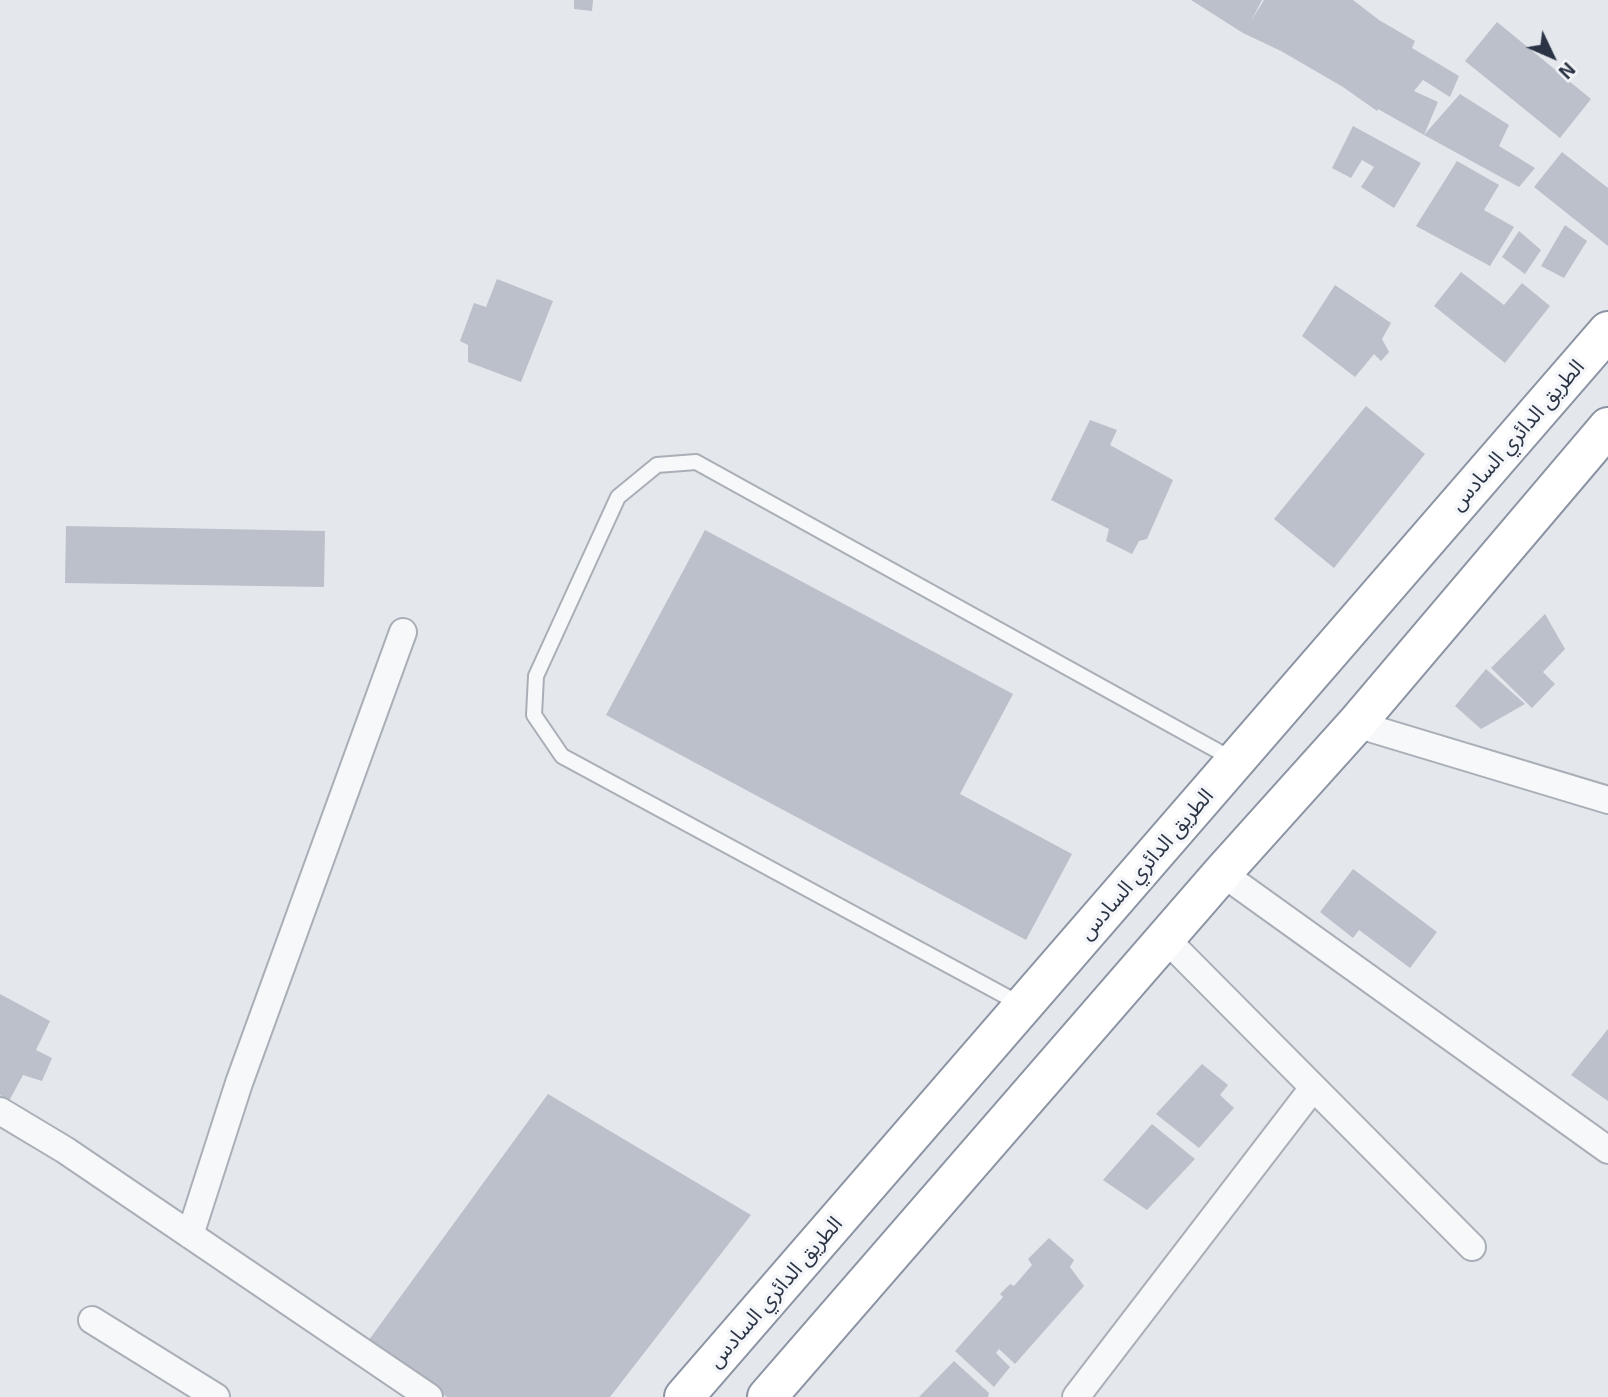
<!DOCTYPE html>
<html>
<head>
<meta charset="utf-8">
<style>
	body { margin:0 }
	#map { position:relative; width:1608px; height:1397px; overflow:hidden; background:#e4e7ec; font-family:"Exo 2",sans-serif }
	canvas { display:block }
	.north { position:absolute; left:1517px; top:21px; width:70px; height:70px; -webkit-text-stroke:5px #f4f6f9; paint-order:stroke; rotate:134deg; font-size:19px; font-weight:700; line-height:28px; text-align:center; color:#2b3445 }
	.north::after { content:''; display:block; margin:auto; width:24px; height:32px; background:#2b3445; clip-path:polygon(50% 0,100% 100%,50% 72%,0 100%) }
</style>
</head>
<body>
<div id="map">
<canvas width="1608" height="1397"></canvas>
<div class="north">N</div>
</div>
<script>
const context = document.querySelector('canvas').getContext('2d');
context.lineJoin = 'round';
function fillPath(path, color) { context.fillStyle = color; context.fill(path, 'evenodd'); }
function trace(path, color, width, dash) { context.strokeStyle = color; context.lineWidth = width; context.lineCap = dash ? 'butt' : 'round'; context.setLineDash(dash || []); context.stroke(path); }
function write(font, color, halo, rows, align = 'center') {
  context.font = font + ' "Exo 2","Noto Sans Arabic",sans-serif'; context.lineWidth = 7; context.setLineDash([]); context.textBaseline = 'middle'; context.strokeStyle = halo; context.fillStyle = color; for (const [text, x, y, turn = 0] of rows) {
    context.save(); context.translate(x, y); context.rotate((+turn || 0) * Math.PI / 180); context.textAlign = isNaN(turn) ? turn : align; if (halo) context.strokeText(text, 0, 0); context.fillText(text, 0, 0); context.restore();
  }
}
fillPath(new Path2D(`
	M574,0H593L592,11L574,9Z
	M1191,0H1262L1251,21L1264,0H1353L1379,20L1415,41L1412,48L1459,76L1450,97L1423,80L1414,91L1438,102L1424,135L1460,94L1509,125L1499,146L1535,168L1519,187L1424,135L1378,109L1377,111L1343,87L1281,51L1243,33Z
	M1497,22L1591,99L1560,138L1465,61Z
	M1353,126L1421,163L1394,208L1361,187L1374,167L1362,160L1351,178L1332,168Z
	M1562,152L1608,188V246L1534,187Z
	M1457,161L1499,185L1484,210L1514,227L1490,266L1416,226Z
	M1565,225L1587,241L1564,278L1541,266Z
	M1519,231L1541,250L1525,274L1502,257Z
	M1461,272L1504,305L1522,283L1550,306L1505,363L1434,306Z
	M497,279L553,301L521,382L468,362V345L460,341L474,303L486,307Z
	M1335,285L1391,323L1382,339L1389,352L1381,361L1374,354L1355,377L1302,336Z
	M1366,406L1425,454L1334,568L1274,519Z
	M1090,420L1117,430L1110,445L1173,480L1147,539L1139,541L1132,554L1106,541L1109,529L1051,500Z
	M66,526L325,531L324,587L65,583Z
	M705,530L1013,694L960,794L1072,854L1026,940L606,715Z
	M1545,614L1565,649L1543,672L1555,684L1532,708L1491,668Z
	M1486,669L1525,704L1481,729L1455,706Z
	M1353,869L1437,932L1410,968L1359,930L1353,938L1320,912Z
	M0,994L50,1021L36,1050L52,1058L42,1081L23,1075L9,1101L0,1095Z
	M1608,1029V1101L1571,1075Z
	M1202,1064L1228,1085L1220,1095L1234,1108L1199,1148L1156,1114Z
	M548,1094L751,1215L610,1397H447L366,1344Z
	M1152,1124L1195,1159L1147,1210L1103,1180Z
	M1049,1238L1074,1260L1070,1267L1084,1286L1015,1364L999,1349L996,1353L1010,1367L994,1387L955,1351L1003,1297L1000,1294L1010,1284L1014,1286L1032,1265L1028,1259Z
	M954,1361L989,1393L988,1397H919Z`), '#bbc0ca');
const service = new Path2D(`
	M1022,1005L562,756L534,715L536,676L618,497L657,465L696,462L1234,760`);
const minor = new Path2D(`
	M1356,724L1608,800
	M1222,873L1608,1150
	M1166,939L1472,1247
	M0,1111L65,1150L429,1397
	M190,1235L239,1083L403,632
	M92,1320L216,1397
	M1076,1397L1313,1088`);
const trunk = new Path2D(`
	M684,1397L1608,331
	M767,1397L1222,873L1356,724L1608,427`);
trace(service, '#a9aeb7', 18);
trace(minor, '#a9aeb7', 30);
trace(trunk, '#8b94a3', 42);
trace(service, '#f7f8fa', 14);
trace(minor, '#f7f8fa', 26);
trace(trunk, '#fff', 38);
write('21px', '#2b3445', '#f4f6f9', [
	["الطريق الدائري السادس",1517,435,-49],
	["الطريق الدائري السادس",1146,864,-49],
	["الطريق الدائري السادس",775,1292,-49]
]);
</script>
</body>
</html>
